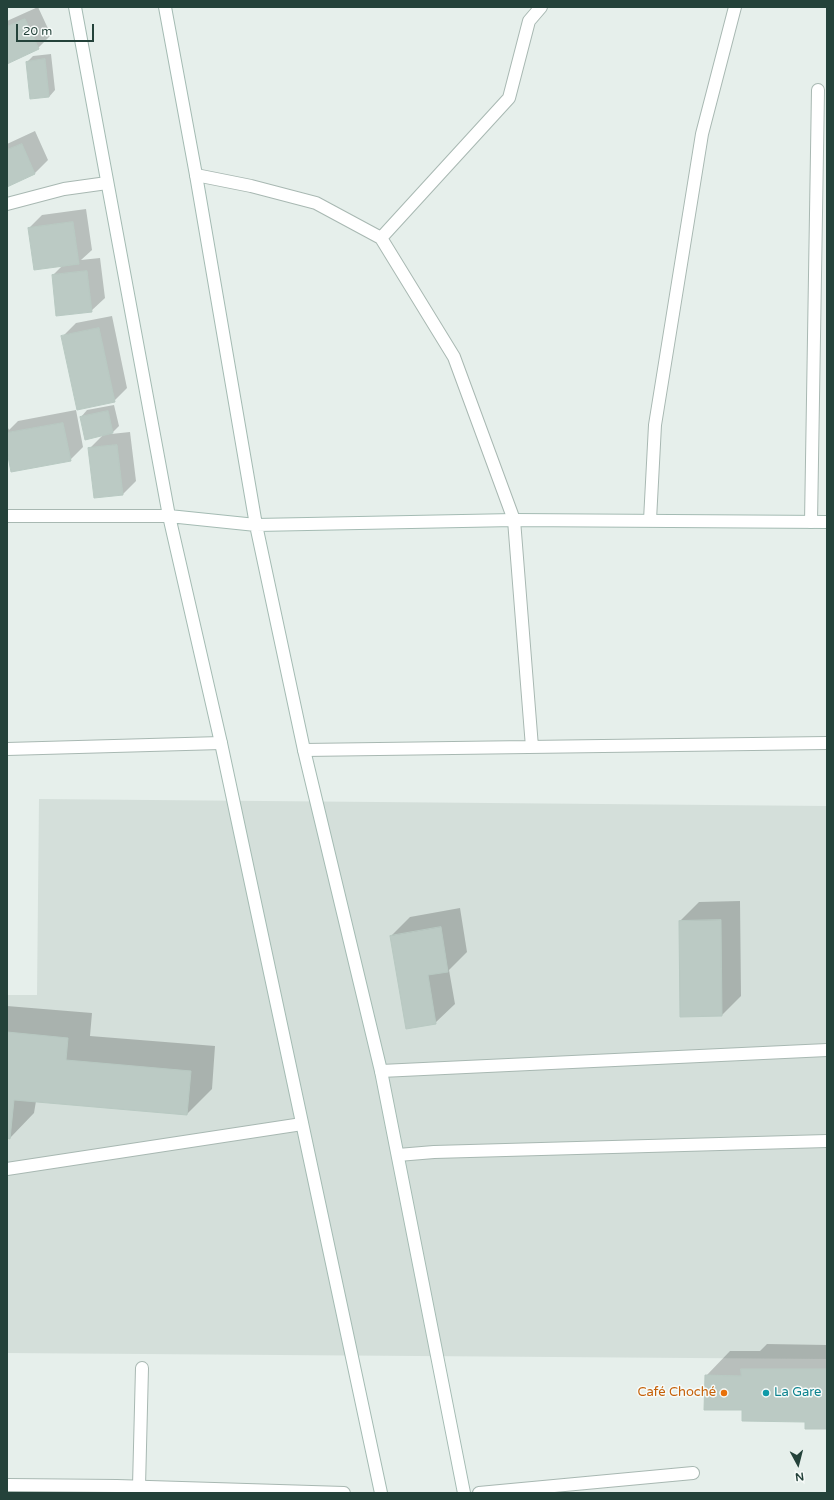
<!DOCTYPE html>
<html>
<head>
<meta charset="utf-8">
<style>
	body { margin:0 }
	#map { position:relative; width:834px; height:1500px; overflow:hidden; background:#e6efeb; font-family:"Varela Round",sans-serif }
	canvas { display:block }
	.frame { position:absolute; inset:0; border:8px solid #24423a; pointer-events:none }
	.north { position:absolute; left:778px; top:1444px; width:40px; height:40px; -webkit-text-stroke:3px #f7fbf9; paint-order:stroke; rotate:173deg; font-size:11px; font-weight:700; line-height:16px; text-align:center; color:#24423a }
	.north::after { content:''; display:block; margin:auto; width:14px; height:18px; background:#24423a; clip-path:polygon(50% 0,100% 100%,50% 72%,0 100%) }
	.scale { position:absolute; left:16px; top:24px; width:78px; height:18px; box-sizing:border-box; border:2px solid #24423a; border-top:0; padding-left:5px; font-size:12px; line-height:14px; white-space:nowrap; color:#24423a; -webkit-text-stroke:3px #f7fbf9; paint-order:stroke }
</style>
</head>
<body>
<div id="map">
<canvas width="834" height="1500"></canvas>
<div class="frame"></div>
<div class="north">N</div>
<div class="scale">20 m</div>
</div>
<script>
const context = document.querySelector('canvas').getContext('2d');
context.lineJoin = 'round';
function fillPath(path, color) { context.fillStyle = color; context.fill(path, 'evenodd'); }
function trace(path, color, width, dash) { context.strokeStyle = color; context.lineWidth = width; context.lineCap = dash ? 'butt' : 'round'; context.setLineDash(dash || []); context.stroke(path); }
function write(font, color, halo, rows, align = 'center') {
  context.font = font + ' "Varela Round",sans-serif'; context.lineWidth = 3; context.setLineDash([]); context.textBaseline = 'middle'; context.strokeStyle = halo; context.fillStyle = color; for (const [text, x, y, turn = 0] of rows) {
    context.save(); context.translate(x, y); context.rotate((+turn || 0) * Math.PI / 180); context.textAlign = isNaN(turn) ? turn : align; if (halo) context.strokeText(text, 0, 0); context.fillText(text, 0, 0); context.restore();
  }
}
fillPath(new Path2D(`
	M39,799L827,806V1359L7,1353V995H37Z`), '#d4dfda');
fillPath(new Path2D(`
	M38,7L51,35L38,48L7,63V21Z
	M51,54L55,90L49,97L27,62L33,56Z
	M35,131L48,160L35,173L7,185V144Z
	M86,209L92,250L81,260L100,258L105,298L91,311L57,315L53,275L63,265L29,228L42,215Z
	M112,316L127,388L114,401L62,337L76,323Z
	M114,405L119,426L111,434L130,432L136,481L123,494L95,497L89,449L103,435L81,417L87,410Z
	M76,410L83,447L70,460L9,455L7,457V426L9,430L18,421Z
	M740,901L741,996L722,1015L680,921L699,902Z
	M460,908L467,952L449,970L455,1004L435,1023L391,936L410,917Z
	M7,1006L92,1013L90,1036L215,1046L212,1089L187,1114L36,1101L34,1113L10,1138L7,1137Z
	M767,1344L827,1345V1428L806,1421L743,1409L706,1376L730,1351H760Z`), '#0003');
const building = new Path2D(`
	M25,19L39,49L7,64V27Z
	M45,59L49,97L30,99L26,62Z
	M22,144L35,174L7,187V150Z
	M73,222L79,264L34,270L28,228Z
	M87,271L92,312L56,316L52,275Z
	M99,328L115,402L77,410L61,336Z
	M108,411L113,433L85,440L80,417Z
	M63,423L71,461L11,472L7,451V433Z
	M117,445L123,495L94,498L88,448Z
	M721,920L722,1016L680,1017L679,921Z
	M441,927L448,972L428,975L436,1024L406,1029L390,936Z
	M7,1032L68,1038L66,1060L191,1071L187,1115L14,1100L10,1139L7,1138Z
	M741,1369H827V1429H805V1422L742,1421V1410H704L705,1375L741,1376Z`);
fillPath(building, '#bbcac4');
trace(building, '#b8c9c2', 1);
const lane = new Path2D(`
	M381,1071L827,1050
	M398,1155L434,1152L827,1141
	M139,1486L142,1368`);
const street = new Path2D(`
	M196,175L251,186L316,203L381,238
	M7,204L64,189L107,183
	M7,516H169
	M650,520L655,425L702,134L735,7
	M811,522L818,90
	M532,747L514,520L454,357L381,238L509,98L529,21L541,7
	M7,749L221,743
	M304,750L827,743
	M7,1169L302,1124
	M7,1485L117,1486L344,1493
	M479,1493L693,1473`);
const secondary = new Path2D(`
	M75,7L169,516L221,743L381,1493
	M165,7L196,175L256,525L304,750L381,1071L464,1493
	M169,516L256,525L514,520L827,522`);
trace(lane, '#a8b8b2', 14);
trace(street, '#a8b8b2', 14);
trace(secondary, '#a4bbb3', 14);
trace(lane, '#fff', 12);
trace(street, '#fff', 12);
trace(secondary, '#fff', 12);
for (const [x, y, r, color] of [
	[724,1393,4,"#e8710a"],
	[766,1393,4,"#0f9aa8"]
]) { const dot = new Path2D(); dot.arc(x, y, r, 0, 2 * Math.PI); context.fillStyle = color; context.fill(dot); trace(dot, '#f7fbf9', 1.5); }
write('13px', '#c56008', '#f7fbf9', [
	["Café Choché",716,1393]
], 'right');
write('13px', '#0d838f', '#f7fbf9', [
	["La Gare",774,1393]
], 'left');
</script>
</body>
</html>
